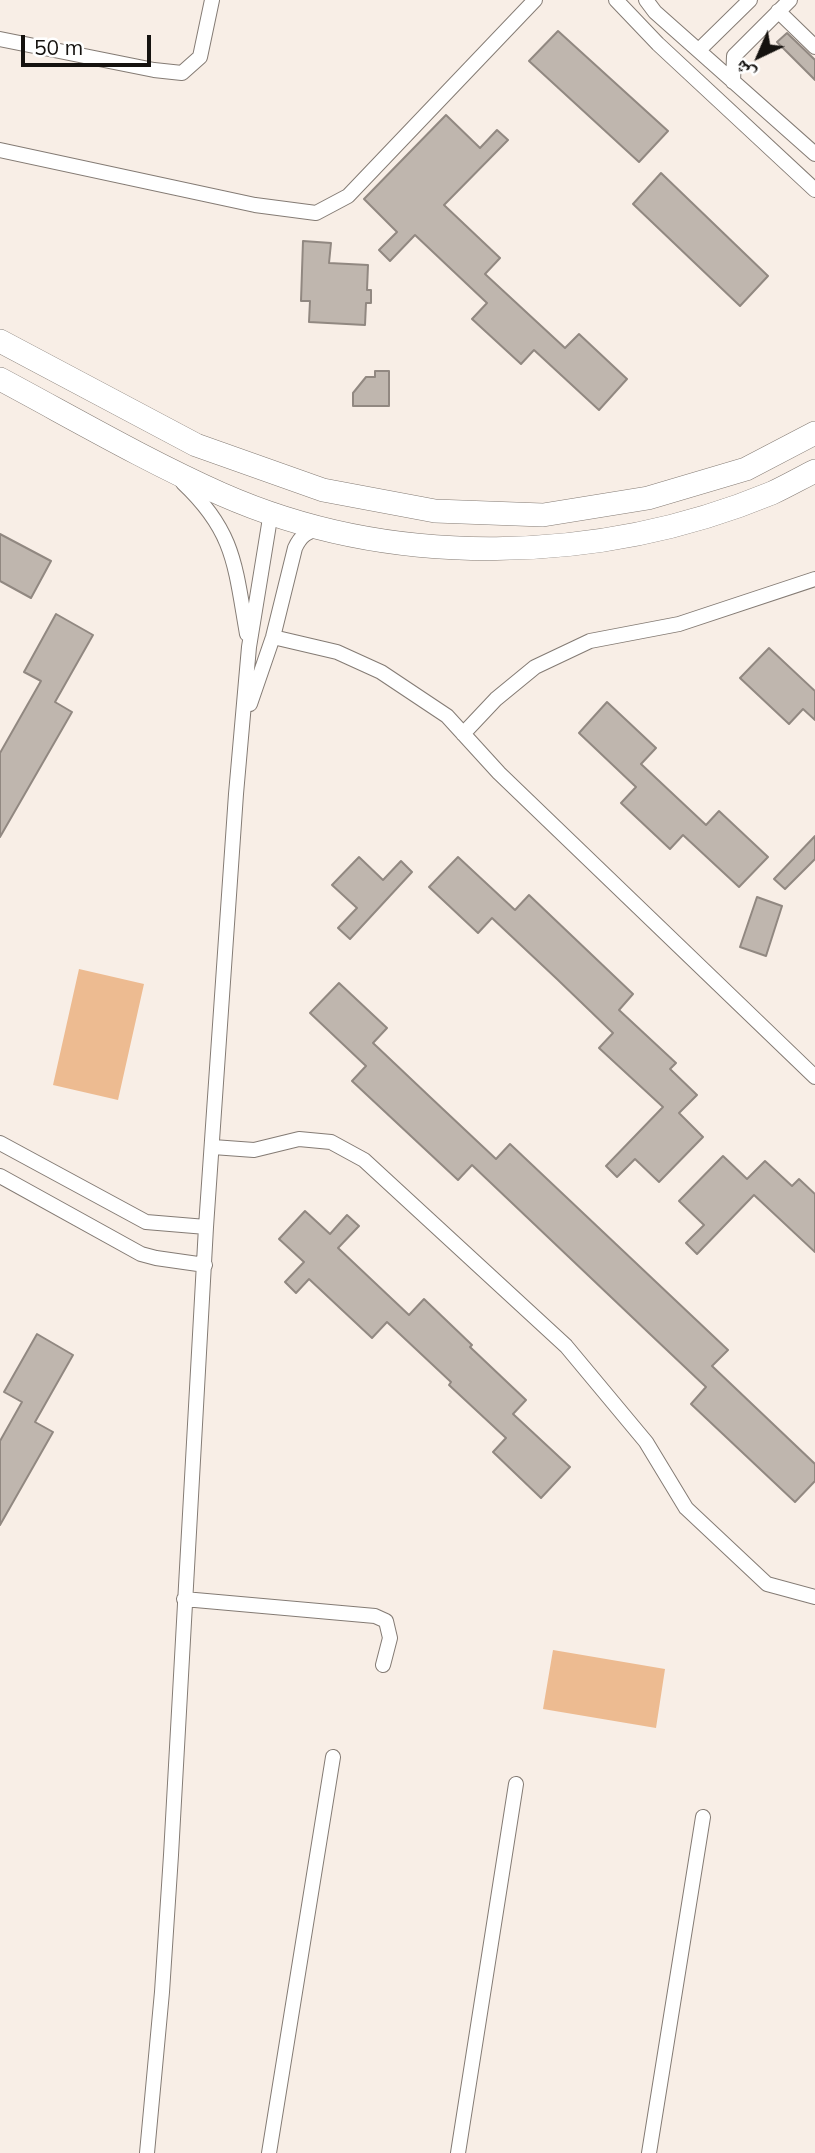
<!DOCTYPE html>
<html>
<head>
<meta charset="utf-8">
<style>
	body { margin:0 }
	#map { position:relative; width:815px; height:2153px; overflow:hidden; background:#f8eee6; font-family:Mulish,"Noto Naskh Arabic",sans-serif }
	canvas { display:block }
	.north { position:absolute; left:724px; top:21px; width:70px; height:70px; -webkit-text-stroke:5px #fff; paint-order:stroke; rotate:224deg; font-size:19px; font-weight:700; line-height:28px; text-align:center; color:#15120f }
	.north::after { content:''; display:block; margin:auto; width:24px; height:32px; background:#15120f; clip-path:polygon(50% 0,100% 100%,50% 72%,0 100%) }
	.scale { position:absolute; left:21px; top:35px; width:130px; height:32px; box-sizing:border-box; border:4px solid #15120f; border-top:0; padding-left:9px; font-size:21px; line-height:24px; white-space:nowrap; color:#15120f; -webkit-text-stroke:5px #fff; paint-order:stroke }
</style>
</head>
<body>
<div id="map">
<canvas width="815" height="2153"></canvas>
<div class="north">ش</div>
<div class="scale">50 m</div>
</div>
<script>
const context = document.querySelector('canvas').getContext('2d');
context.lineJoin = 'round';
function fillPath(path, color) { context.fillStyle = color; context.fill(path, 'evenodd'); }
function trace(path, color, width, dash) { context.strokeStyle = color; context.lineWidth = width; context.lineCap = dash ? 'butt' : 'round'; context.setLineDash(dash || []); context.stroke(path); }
fillPath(new Path2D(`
	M79,969L144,984L118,1100L53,1085Z
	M553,1650L665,1669L656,1728L543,1709Z`), '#edbb91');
const building = new Path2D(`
	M558,31L668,131L639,162L529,61Z
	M787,33L815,60V80L777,42Z
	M446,115L480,148L497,130L508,140L444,205L500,258L485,274L565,348L579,334L627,379L599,410L534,350L521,364L472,319L487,303L415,235L390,261L379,250L397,232L364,199Z
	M661,173L768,276L740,306L633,204Z
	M303,241L331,243L329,263L368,265L367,290H371V303H366L365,325L309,322L310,301H301Z
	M375,371H389V406H353V393L366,377H375Z
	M0,534L51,561L31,598L0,581Z
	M56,614L93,635L55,702L72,712L0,837V753L41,681L24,672Z
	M769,648L815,691V720L803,709L789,724L740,678Z
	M607,702L656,748L641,764L706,825L719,811L768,857L739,887L683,835L670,849L621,803L636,787L579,733Z
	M815,836V859L785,889L774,879Z
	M359,857L383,880L401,861L412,872L350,939L338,928L357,908L332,885Z
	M458,857L515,910L529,895L633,994L619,1010L676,1063L670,1069L697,1095L679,1113L703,1137L659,1182L635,1159L617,1177L606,1166L663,1107L599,1048L613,1033L557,979L492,918L478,933L429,887Z
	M757,897L782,906L766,956L740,947Z
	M339,983L387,1028L373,1043L429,1096L496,1159L510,1144L728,1350L712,1366L815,1464V1481L795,1502L691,1404L706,1387L651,1335L472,1165L458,1180L352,1081L366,1066L310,1013Z
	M723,1156L747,1179L765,1161L792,1186L799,1179L815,1194V1252L754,1195L697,1254L686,1243L704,1225L679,1201Z
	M305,1211L330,1234L347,1215L359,1226L338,1248L409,1315L424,1299L472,1345L470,1347L526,1400L513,1414L570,1467L541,1498L493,1452L506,1438L449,1385L451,1382L387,1322L372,1338L309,1279L296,1293L285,1282L304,1262L279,1239Z
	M37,1334L73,1355L35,1422L53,1432L0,1525V1441L22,1402L4,1392Z`);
fillPath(building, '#bfb6ae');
trace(building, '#918881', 2);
const street = new Path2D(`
	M616,0L658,44L815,190
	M646,0L655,12L815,154
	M778,11L815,47
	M0,39L154,70L182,73L200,57L212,0
	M699,50L750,0
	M733,82L734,56L790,0
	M0,150L255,205L316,213L348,196L535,0
	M183,483C235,532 235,566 247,634
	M273,637L337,652L381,672L447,716L499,773L815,1077
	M250,704L273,637L295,548C301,535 307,532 320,528
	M463,734L496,699L535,667L590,641L679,624L815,579
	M0,1143L146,1222L206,1227
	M213,1147L254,1150L299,1139L331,1142L364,1160L566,1346L646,1442L686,1508L767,1584L815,1597
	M0,1176L141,1254L156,1258L205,1265
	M184,1599L375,1616L386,1621L390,1638L383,1665
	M147,2153L162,1992L171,1855L206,1227L236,794L249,647L271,512
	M269,2153L333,1757
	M458,2153L516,1784
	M649,2153L703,1817`);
const primary = new Path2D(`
	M0,341L196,445L323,490L435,511L543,515L648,498L746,469L815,433
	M0,379C73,418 145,460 221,494C393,570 600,564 772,493C787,486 801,478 815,471`);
trace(street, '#847b74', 16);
trace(primary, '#847b74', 24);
trace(street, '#fff', 14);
trace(primary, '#fff', 23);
</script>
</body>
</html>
